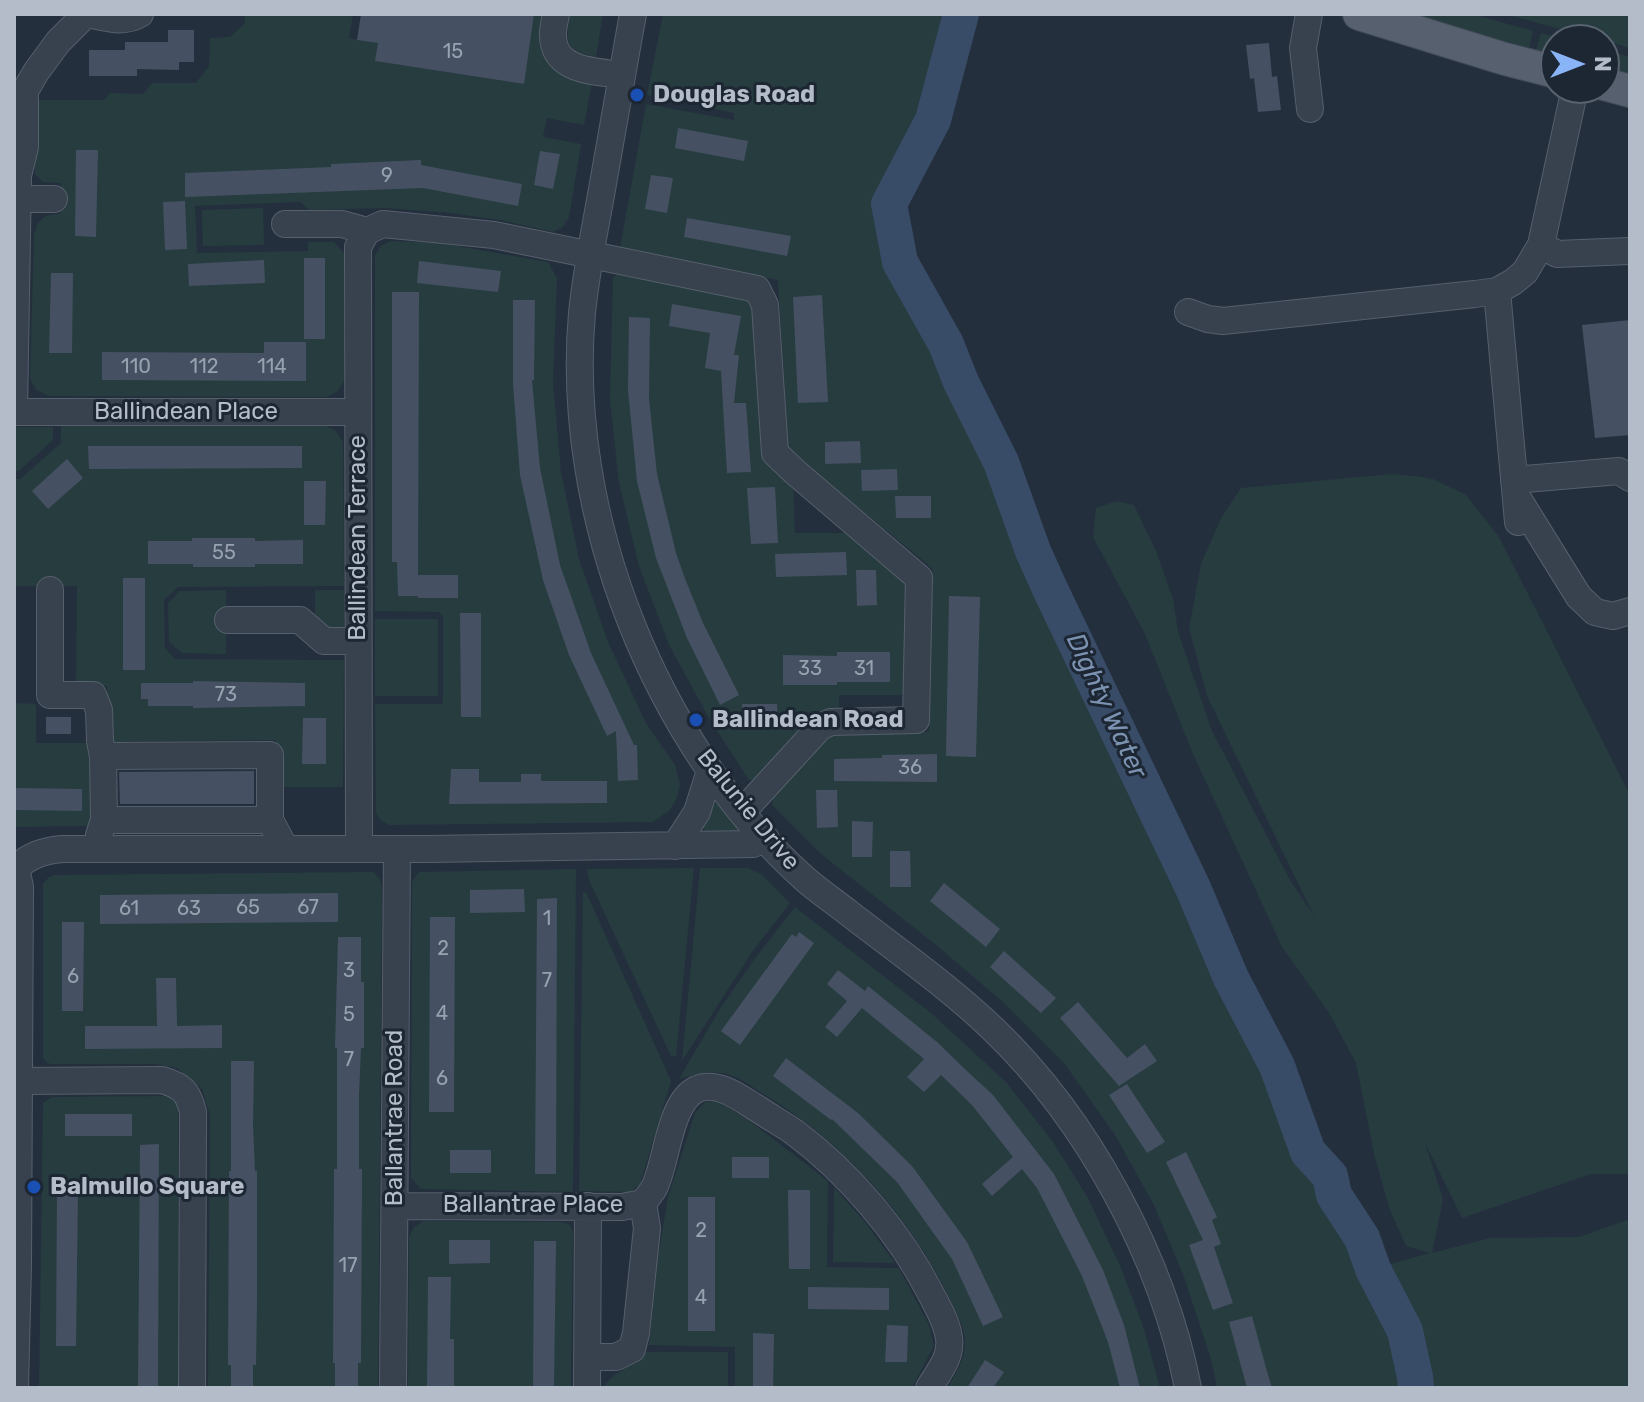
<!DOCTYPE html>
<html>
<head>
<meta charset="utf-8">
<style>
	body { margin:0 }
	#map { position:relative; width:1644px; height:1402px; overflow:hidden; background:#242f3e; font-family:Rubik,sans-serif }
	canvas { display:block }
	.frame { position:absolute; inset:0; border:16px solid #b4bcc9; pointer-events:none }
	.north { position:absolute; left:1540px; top:24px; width:80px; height:80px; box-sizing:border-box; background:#1d2633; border:2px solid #59626f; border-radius:50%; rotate:90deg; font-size:22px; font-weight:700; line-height:32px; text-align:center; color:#b4bcc9 }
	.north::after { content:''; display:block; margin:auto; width:28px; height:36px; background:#8ab4f8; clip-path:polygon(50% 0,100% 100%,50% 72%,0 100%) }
</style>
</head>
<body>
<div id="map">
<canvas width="1644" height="1402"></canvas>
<div class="frame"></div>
<div class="north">N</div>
</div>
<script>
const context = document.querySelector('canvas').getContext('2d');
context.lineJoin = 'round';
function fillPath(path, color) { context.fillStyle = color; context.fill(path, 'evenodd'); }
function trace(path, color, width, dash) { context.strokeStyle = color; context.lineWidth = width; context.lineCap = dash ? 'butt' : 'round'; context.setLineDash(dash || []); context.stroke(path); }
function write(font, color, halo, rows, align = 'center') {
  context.font = font + ' Rubik,sans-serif'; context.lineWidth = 6; context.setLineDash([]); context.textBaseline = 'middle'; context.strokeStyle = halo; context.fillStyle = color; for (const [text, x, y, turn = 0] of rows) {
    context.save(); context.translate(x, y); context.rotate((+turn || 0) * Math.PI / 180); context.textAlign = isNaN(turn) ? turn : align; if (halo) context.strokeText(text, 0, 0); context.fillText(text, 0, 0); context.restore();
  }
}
fillPath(new Path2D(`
	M245,14H353L349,38L378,43L376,61L523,84L534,14H548L545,34L593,77L584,125L547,118L543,137L581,144L569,217L563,227L553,232L500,220L450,213L385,208L310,210L300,202L195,206L197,253L308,251V242H334L344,253L345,378L338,391L327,397L49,396L36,390L30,378L34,235C39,218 43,214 60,214L61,183L43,182L35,174V100H104L110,93L143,94L152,83H196L209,66L210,38L230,37L245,23Z
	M570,14H603L596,57C565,51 566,42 570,14Z
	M663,14H954L916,153L889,204L900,262L946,344L961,382L1001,462L1033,551L1050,589L1193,888L1231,978L1277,1066L1308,1152L1330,1176L1334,1195L1362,1238L1373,1269L1430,1253L1406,1246L1390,1210L1375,1158L1356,1063L1329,1013L1282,947L1193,754L1145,634L1093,537L1096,508L1117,501L1134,505L1156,551L1173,599L1178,632L1212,731L1290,880L1314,916L1207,696L1189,628L1201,564L1221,518L1241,488L1392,474L1415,476L1433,479L1466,495L1499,537L1630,795V1174H1591L1462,1218L1425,1143L1443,1199L1432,1253L1490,1238L1579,1237L1630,1219V1388H1217L1211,1359L1184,1277L1154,1205L1115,1135L1064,1063L1004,1003L936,945L821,854L772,805L773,797L829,735L837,732H929L932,568L791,453L788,443L778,280L620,248L646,104L734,120V113L647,95Z
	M1409,14H1472L1533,31L1529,48Z
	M1505,14H1630V48Z
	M1541,33L1566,40H1556V55L1536,50Z
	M1604,50L1630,57V76L1604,69Z
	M263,208L264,245L203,246L202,210Z
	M390,241L440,243L548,262L557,278L553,384L561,472L579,559L608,642L646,723L675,765L680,784L677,798L669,811L653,822L389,825L380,820L376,812L375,704H442L443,699V616L439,612L375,611V255L381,246Z
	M618,275L746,298L752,302L793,482L795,533H852L907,581L906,690L901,695H839V709L818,713L755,780H749L709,718L669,645L639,566L619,483L610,400L613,277Z
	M61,426H326L336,431L343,442L344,586L178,587L164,600L165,648L175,659L344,660L343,787H277L276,740L108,742L107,686L76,685L77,586H14V479H20L61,443Z
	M14,427H53V440L19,471H14Z
	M226,590V654L182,653L169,642L168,603L180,591Z
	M315,590H344V636L315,622Z
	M375,619H438V696H375Z
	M14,703L36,704V743H92V818L87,826L14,827Z
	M715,803L721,805L740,827L736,833H706L702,828Z
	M694,868L676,1056H671L589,880L587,869Z
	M700,868H748L761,874L790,903L752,952L682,1061Z
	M576,869L573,1192L421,1189L411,1178L412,882L419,872Z
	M373,872L380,879L382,887L378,1388H208L210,1115L202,1089L177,1068L156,1064H52L47,1063L43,1058V884L48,878L54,875Z
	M586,892L671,1081L640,1184L630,1192L579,1191L583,893Z
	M795,907L931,1013L1006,1082L1053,1142L1088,1198L1121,1268L1144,1329L1160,1388H947C956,1374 965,1360 965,1343C965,1327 955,1310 949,1297C909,1215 843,1142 765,1095C755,1089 744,1080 733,1076C711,1069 700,1074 679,1079L721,1007L756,957Z
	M170,1096L178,1104V1388H39L43,1103L52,1097Z
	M718,1101L751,1122L828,1181L827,1267L899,1268L929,1325L934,1346L912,1388H735V1347L649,1345L657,1263L668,1197L695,1113L705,1102Z
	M834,1187L865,1222L895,1263L833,1262Z
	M424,1221L562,1222L570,1225L573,1233L571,1388H408L409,1237L414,1227Z
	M646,1352H728V1388H603C611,1374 634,1364 646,1352Z`), '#263c3f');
trace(new Path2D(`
	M961,14L933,120L889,204L900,262L946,344L961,382L1001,462L1033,551L1050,589L1193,888L1231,978L1277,1066L1308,1152L1330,1176L1334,1195L1362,1238L1373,1269L1405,1331L1415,1377L1416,1388`), '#394c67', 36);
fillPath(new Path2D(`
	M361,14H534L524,84L375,61L378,43L357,40Z
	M168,30H194V62H179V70L137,69V76H89V50H125V42H168Z
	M1269,43L1272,77L1277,76L1281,110L1258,112L1254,78L1250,79L1246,45Z
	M678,128L748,141L744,161L675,148Z
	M76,150H98L96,237L75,236Z
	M540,151L560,154L553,189L534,185Z
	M421,160V165L522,184L518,206L423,188L185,197V173L331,167V164Z
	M651,175L673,178L667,213L645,209Z
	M185,201L187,249L165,250L163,202Z
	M687,218L791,236L787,256L684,237Z
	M304,258H325V339H304Z
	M264,260L265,283L189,286L188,264Z
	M419,261L501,271L498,292L417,283Z
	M51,273H73L72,353H49Z
	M392,292H419L418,575H458V598H418V596H398L397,562H392Z
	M822,295L828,402L798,403L793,297Z
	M513,300H535L534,380H532L540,468L560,565L591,653L634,745H637L638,780L618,781L616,731L607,736L569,655L543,580L520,475L513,384Z
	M672,304L741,316L734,355H739L734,403H746L751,472L727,473L721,371L705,368L710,333L669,326Z
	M629,317L650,318L649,399L657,474L676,553L684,576L703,623L739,695L720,705L687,638L656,558L637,481L628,390Z
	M1630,320V435L1595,438L1582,325Z
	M264,342H306V381L102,380V352L264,353Z
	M860,441L861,463L825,464V442Z
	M88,446H302V468L89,469Z
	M67,459L83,478L48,509L32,491Z
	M897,469L898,490L862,491L861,470Z
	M304,481H326L325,525H304Z
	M775,487L778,543L751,544L747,488Z
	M895,496H931V518H896Z
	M192,538H255V541L303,540V564H255V567H193V564H148V541H192Z
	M846,552L847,575L776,577L775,554Z
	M856,570H876L877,605L857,606Z
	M123,578H145V670H123Z
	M949,596L980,597L976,757L946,756Z
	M460,613H481V717H461Z
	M837,652H890V682H837V685H783V655L837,656Z
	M193,681L305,683V706L193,708V706H148V699H141V683H193Z
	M742,704H777L778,725H742Z
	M46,717H71V734H46Z
	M303,718H326V764H302Z
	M937,754V782L834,781V759L882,758V755Z
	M451,769H479V782H521V774H541V781H607V803L449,804Z
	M254,771V804H120L119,772Z
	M14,788L82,789V811L14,810Z
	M816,790H837L838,827L817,828Z
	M852,821L873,822L872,857H852Z
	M890,851H910L911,887H890Z
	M944,883L1000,929L986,947L930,901Z
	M524,889L525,912L470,913V890Z
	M338,893V922L100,924V895Z
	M557,898L556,1174H535L537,899Z
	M430,917H455L454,1112H429Z
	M62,922H84L83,1011H62Z
	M799,932L814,943L740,1045L721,1031L792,934L796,937Z
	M338,937H361V982H364V1048H361L359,1095V1169H362L361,1363H358V1388H335V1363H333L334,1169H337V1048H335Z
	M1004,951L1056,998L1041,1013L990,967Z
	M838,970L865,991L868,986L937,1042L968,1072L993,1095L1054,1174L1103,1270L1124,1325L1140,1388H1120L1108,1342L1082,1276L1037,1188L1022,1169L992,1196L982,1184L1013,1157L972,1105L941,1075L924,1092L907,1077L924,1059L862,1008L837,1037L825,1027L847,1001L827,984Z
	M156,978H176L177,1026L222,1025V1048L85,1049V1026H157Z
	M1078,1002L1127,1058L1145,1044L1157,1061L1119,1086L1060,1018Z
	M786,1058L858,1113L912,1166L967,1242L1003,1317L983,1326L952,1259L897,1182L832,1119L831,1120L773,1076Z
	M231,1061H254L253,1125L255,1171H257V1302L256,1365H253V1388H231V1365H228L229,1171H231Z
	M1127,1084L1165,1142L1147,1153L1109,1095Z
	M65,1114H132V1136H65Z
	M159,1144L158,1388H138L140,1145Z
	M450,1150H491V1173H450Z
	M1186,1152L1217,1217L1212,1220L1221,1244L1214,1247L1233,1303L1213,1310L1189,1245L1203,1240L1166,1162Z
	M732,1157H769V1178H732Z
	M57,1188H78L76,1346H56Z
	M788,1190H810V1269H789Z
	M688,1197H715V1331H688Z
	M449,1240H490V1263L449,1264Z
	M534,1241H556L554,1388H533Z
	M428,1277H451L450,1339H454V1388H427Z
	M808,1287L889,1288V1310L808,1309Z
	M1252,1316L1266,1368L1272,1388H1247L1229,1322Z
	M887,1325L908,1326L907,1362H885Z
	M753,1333L774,1334L773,1388H753Z
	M985,1360L1004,1372L993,1388H967Z`), '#455162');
const minor = new Path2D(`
	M88,14C106,18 124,24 140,14
	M556,14C555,20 553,27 553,33C552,72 595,71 622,75
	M633,14C622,74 612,134 601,195C594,234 586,273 582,313C564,514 655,745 806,880C820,892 836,903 850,914C898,951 949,987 993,1029C1088,1120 1163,1259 1188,1388
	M1309,14L1303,48L1310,109
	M18,199H54
	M285,224H342L367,231
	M1541,245L1557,254L1630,251
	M1497,291L1518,522
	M1188,312L1208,319L1223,321L1475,294L1497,291L1513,282L1525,272L1541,245L1575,88
	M14,412L18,176L25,147V91L36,72L58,42L86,14
	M14,412H358
	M1514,480L1619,471L1630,478
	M1517,497L1579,597L1595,612L1613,616L1630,611
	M50,590V695H93L99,710L100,741L103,756L104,820
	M228,620H300L324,641H358
	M103,756L270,755V820L285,848
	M99,835L104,820H270
	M675,846L697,812L710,771
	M359,848L358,247L367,231L383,224L494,235L757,289L765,305L775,453L795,472L919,578L916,720L831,722L820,727L743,811
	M16,868C30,855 43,851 62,849H428L753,844L766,839
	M19,1081L162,1080C182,1086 188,1091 193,1112L192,1388
	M395,1206L622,1207L643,1203C647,1198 651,1193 654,1188C667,1163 669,1102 697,1089C718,1080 741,1099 758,1109C770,1117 782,1124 794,1132C849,1173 900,1233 931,1294C938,1308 947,1322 949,1338C952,1357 938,1373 929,1388
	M587,1357H616L632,1349L636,1333L647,1228L643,1203
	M15,1388L18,1266L20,887L16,868
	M393,1388L397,849
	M587,1388L588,1206`);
const major = new Path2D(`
	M1359,14L1505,59L1556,72
	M1604,84L1630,91`);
trace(minor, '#565f6c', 28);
trace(major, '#414a57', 34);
trace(minor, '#38414e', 26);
trace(major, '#56606e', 32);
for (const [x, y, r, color] of [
	[637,95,8,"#1a4fb4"],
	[696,720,8,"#1a4fb4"],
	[34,1187,8,"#1a4fb4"]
]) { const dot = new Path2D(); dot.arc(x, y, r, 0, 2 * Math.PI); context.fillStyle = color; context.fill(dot); trace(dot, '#1d2633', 3); }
write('20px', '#98a1af', null, [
	["15",453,52],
	["9",387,176],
	["110",136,367],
	["112",204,367],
	["114",272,367],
	["55",224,553],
	["33",810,669],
	["31",864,669],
	["73",226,695],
	["36",910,768],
	["65",248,908],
	["67",308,908],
	["61",129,909],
	["63",189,909],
	["1",547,919],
	["2",443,949],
	["3",349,971],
	["6",73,977],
	["7",547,981],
	["4",442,1014],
	["5",349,1015],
	["7",349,1060],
	["6",442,1079],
	["2",701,1231],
	["17",348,1266],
	["4",701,1298]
]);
write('bold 24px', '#b4bcc9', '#1d2633', [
	["Douglas Road",653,95],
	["Ballindean Road",712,720],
	["Balmullo Square",50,1187]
], 'left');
write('24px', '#b4bcc9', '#1d2633', [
	["Ballindean Place",186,412],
	["Ballindean Terrace",358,538,-90],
	["Balunie Drive",748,810,51],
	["Ballantrae Road",395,1118,-90],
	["Ballantrae Place",533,1205]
]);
write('italic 26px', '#7c92b1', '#1d2633', [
	["Dighty Water",1106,706,65]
]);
</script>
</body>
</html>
